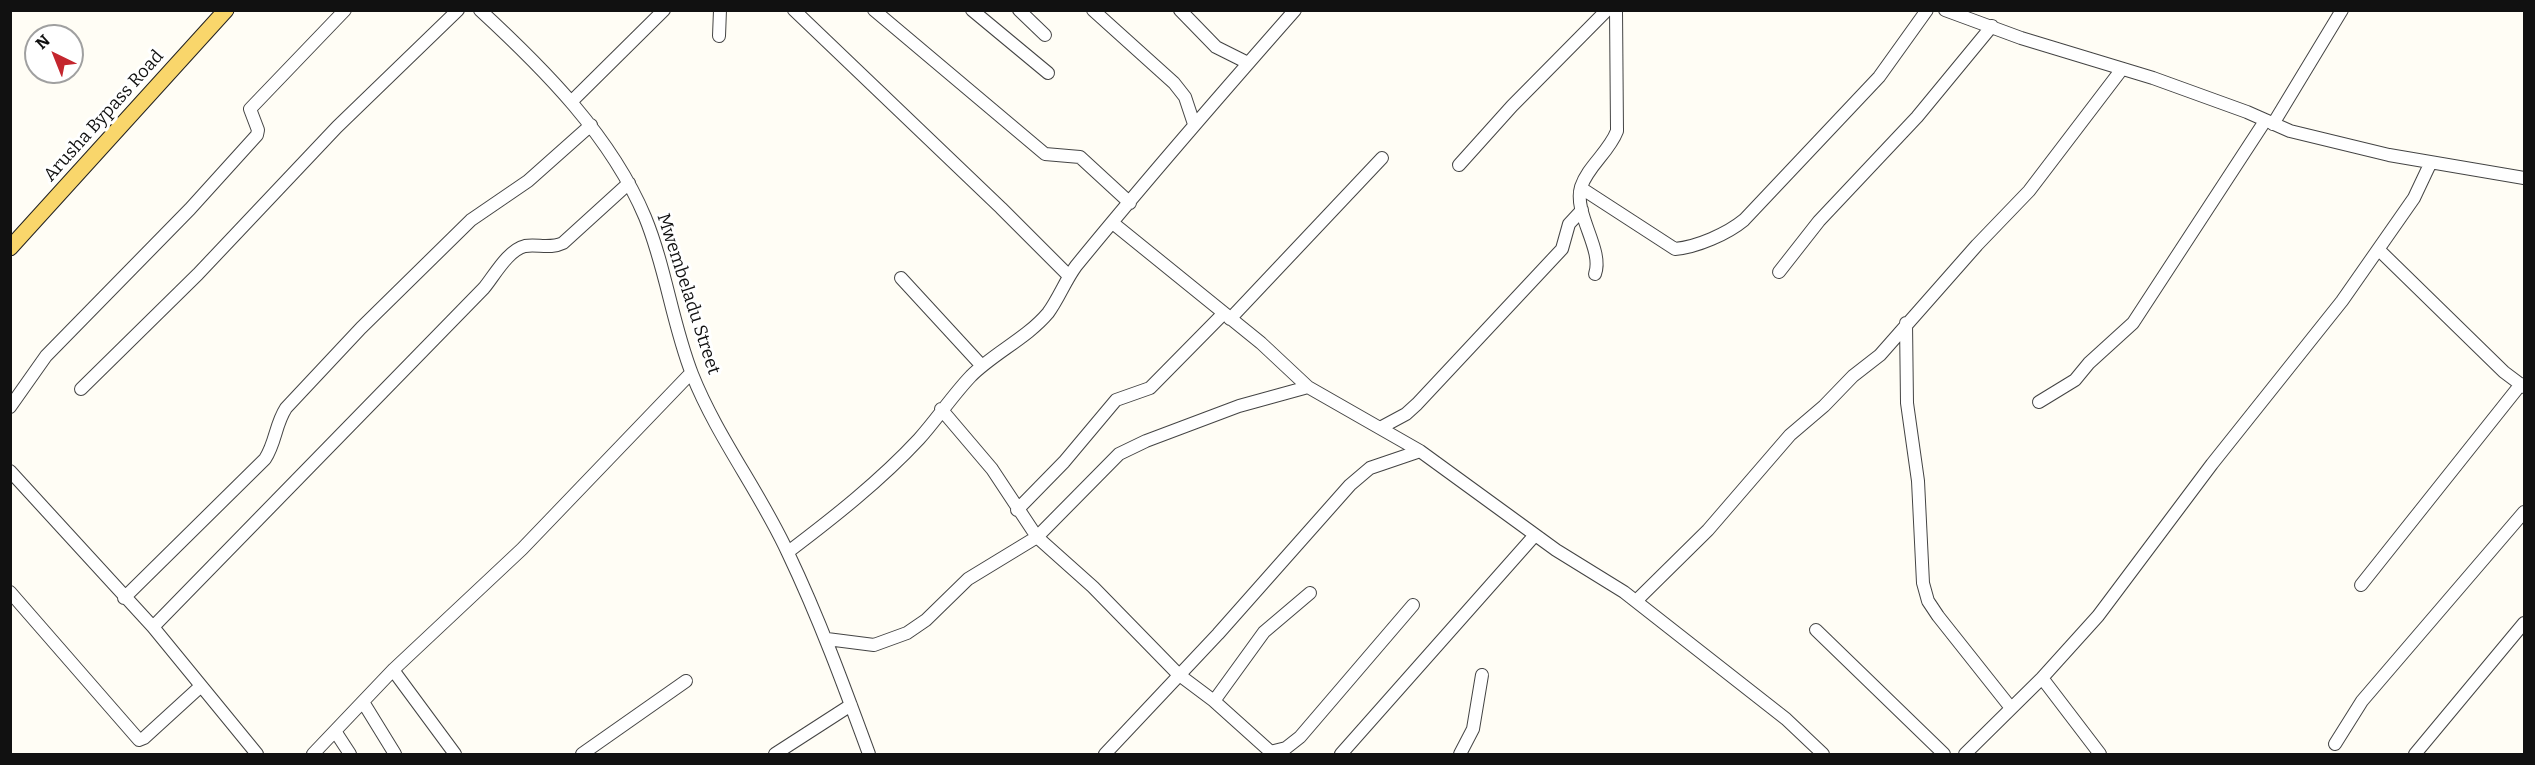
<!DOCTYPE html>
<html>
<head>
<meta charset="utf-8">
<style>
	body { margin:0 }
	#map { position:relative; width:2535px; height:765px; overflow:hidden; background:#fffdf5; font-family:Bitter,serif }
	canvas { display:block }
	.frame { position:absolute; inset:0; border:12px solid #111; pointer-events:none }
	.north { position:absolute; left:24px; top:24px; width:60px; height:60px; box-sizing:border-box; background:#fff; border:2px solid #a0a0a0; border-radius:50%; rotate:317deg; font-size:16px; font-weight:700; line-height:24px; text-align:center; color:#111 }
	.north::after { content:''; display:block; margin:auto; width:21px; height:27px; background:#c4262e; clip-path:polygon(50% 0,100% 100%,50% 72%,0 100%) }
</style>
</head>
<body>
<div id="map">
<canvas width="2535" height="765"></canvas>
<div class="frame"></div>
<div class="north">N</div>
</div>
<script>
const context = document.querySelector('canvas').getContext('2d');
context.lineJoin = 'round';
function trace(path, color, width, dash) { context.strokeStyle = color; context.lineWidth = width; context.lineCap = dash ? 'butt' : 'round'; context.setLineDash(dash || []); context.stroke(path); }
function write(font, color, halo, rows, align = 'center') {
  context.font = font + ' Bitter,serif'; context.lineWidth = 6; context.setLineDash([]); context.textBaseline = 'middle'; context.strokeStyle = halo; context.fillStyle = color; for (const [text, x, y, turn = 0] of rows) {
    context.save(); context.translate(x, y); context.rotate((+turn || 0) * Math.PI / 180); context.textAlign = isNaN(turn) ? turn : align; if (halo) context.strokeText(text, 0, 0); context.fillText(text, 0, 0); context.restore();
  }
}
const minor = new Path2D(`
	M480,10C544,69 611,136 645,217C666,268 672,323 692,374C717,437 760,492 788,553C819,618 844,686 869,754
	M794,10L1001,208L1069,276
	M874,10L1045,154L1080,157L1130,203
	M972,10L1048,73
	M1019,10L1045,35
	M1093,10L1174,83L1185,97L1194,124
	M1180,10L1216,47L1248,63
	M1945,10L2021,38L2153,78L2247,112L2290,131L2389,155L2524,178
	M719,36L720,10
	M571,102L664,10
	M2273,124L2342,10
	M1459,165L1512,106L1607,10
	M1581,188L1675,249C1697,247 1727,234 1744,220L1879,77L1927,10
	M1114,224L1261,343L1308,387L1420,451L1556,550L1624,592L1786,719L1823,754
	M2379,250L2504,372L2524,387
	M1779,272L1819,221L1917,117L1992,26
	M1595,274C1604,250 1573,213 1581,187C1588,166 1609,152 1617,131L1616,10
	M901,278L982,366
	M1230,319L1382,158
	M1906,323L1907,403L1918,481L1923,583L1928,601L1938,616L2011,708
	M81,389L198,274L337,127L458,10
	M2039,402L2075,380L2089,363L2133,323L2265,121
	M10,407L46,356L190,209L257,135L258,130L250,109L345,10
	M941,409L992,469L1037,537L1093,587L1178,674L1214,701L1273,754
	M1380,428L1406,414L1417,404L1562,249L1569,224L1582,210
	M10,471L153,627L257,754
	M1017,510L1064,462L1116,400L1150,388L1223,314
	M788,552C833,518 880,481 919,439C937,419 952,396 971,376C994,353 1027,338 1048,313C1059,298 1065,281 1076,266C1147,179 1221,94 1295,10
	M2361,585L2521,384
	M10,592L139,740L144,738L201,686
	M124,598L265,459C276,442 275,425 286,408L361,328L471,220L528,181L591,125
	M1636,601L1708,530L1790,435L1824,406L1853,376L1880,355L1977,245L2029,191L2122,69
	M153,627L484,288C494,276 508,250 525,246C537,244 551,249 563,243L629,183
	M1816,630L1944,754
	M827,639L874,645L907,633L926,620L968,579L1037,537L1119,454L1146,441L1239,406L1308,387
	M393,670L455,754
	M2042,678L2100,754
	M1214,701L1264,632L1310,593
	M363,702L395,754
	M335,731L350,754
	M2335,744L2362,701L2524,512
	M1270,752L1286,748L1300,737L1413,605
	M313,754L393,670L522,549L691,373
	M582,754L686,681
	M775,754L851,705
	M1105,754L1218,634L1350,485L1370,468L1420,451
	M1341,754L1535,535
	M1460,754L1473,729L1482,675
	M1965,754L2042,678L2098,616L2212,464L2342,301L2414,198L2431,162
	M2415,754L2524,623`);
const major = new Path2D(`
	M10,248L226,10`);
trace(minor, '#444', 14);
trace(major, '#222', 17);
trace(minor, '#fff', 12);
trace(major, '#f9d66b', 15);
write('18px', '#111', '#fff', [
	["Arusha Bypass Road",104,116,-48],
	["Mwembeladu Street",688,294,72]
]);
</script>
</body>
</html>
